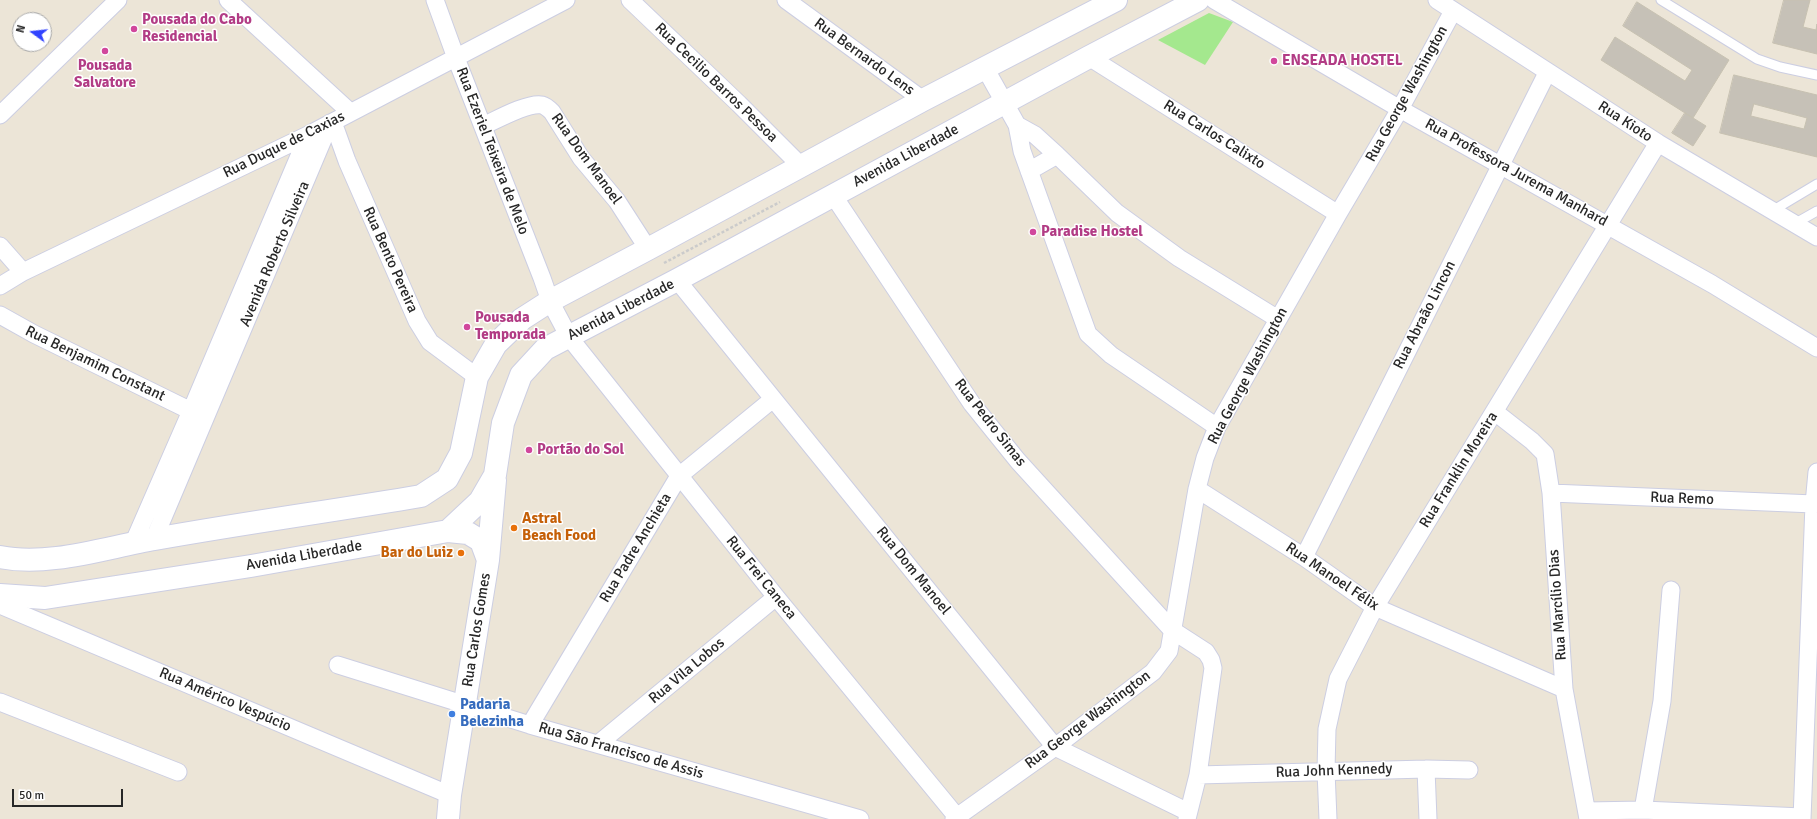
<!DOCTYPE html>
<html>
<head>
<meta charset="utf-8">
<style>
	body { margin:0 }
	#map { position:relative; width:1817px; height:819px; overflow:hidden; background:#ece5d7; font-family:Signika,sans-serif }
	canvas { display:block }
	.north { position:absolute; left:12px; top:12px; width:40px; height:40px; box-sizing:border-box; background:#fff; border:1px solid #a9a9a9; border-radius:50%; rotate:285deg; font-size:11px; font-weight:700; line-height:16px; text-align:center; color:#272727 }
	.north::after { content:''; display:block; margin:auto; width:14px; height:18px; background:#3143ff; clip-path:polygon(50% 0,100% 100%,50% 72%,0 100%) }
	.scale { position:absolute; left:12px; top:789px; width:111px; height:18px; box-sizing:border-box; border:2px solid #272727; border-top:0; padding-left:5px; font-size:12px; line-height:14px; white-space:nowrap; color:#272727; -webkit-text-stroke:3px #fff; paint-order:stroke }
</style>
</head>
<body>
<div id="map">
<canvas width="1817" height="819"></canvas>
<div class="north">N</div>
<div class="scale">50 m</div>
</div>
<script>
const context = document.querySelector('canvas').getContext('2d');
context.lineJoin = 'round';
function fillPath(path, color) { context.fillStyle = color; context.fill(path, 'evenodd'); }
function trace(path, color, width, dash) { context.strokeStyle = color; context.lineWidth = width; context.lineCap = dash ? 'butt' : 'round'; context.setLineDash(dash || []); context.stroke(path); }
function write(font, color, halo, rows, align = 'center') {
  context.font = font + ' Signika,sans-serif'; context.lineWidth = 3; context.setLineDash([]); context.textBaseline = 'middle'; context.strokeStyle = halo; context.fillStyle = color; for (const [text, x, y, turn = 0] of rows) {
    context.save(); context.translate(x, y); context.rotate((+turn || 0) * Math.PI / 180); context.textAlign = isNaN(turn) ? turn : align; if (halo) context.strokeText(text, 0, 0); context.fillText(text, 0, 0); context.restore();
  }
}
fillPath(new Path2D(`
	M1209,13L1233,22L1205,65L1158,40Z`), '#a4e88e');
const building = new Path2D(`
	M1784,0H1810L1803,27L1816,30L1817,24V54L1773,43Z
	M1637,2L1729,60L1693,118L1601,60L1615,37L1685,81L1692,70L1623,26Z
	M1734,75L1817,95V157L1720,133ZM1754,104L1807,118L1804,129L1751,116Z
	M1685,113L1706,126L1693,146L1672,133Z`);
fillPath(building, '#c6c1b7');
trace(building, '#c7c1b1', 1);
const lane = new Path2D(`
	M1661,0L1757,59L1780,67L1817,75
	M1772,211L1817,184
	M1794,224L1817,211`);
const street = new Path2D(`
	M228,0L350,112
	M435,0L456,58L542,278L550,301L569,337L776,597L957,817
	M630,0L739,104L801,166
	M786,0L923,100
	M1214,0L1400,109L1712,284L1817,348
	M1437,0L1658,143L1817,237
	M1089,57L1338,214
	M985,68L1017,125L1022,151L1088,334L1111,355L1217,427
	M0,115L118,0
	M333,122L347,161L417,321L430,342L477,377
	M1017,125L1035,135L1057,155L1117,213L1179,258L1278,319
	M483,126C496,120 528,102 542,105C546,106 549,109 552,112L581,158L617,201L648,249
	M1029,171L1057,155
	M833,195L972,404L1018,461L1172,630L1206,652L1211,660L1213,668L1198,775L1187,819
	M0,246L23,272
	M677,280L1055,747L1188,812
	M0,286L23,272L308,135L566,0
	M0,315L34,334L191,411
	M1495,412L1532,441L1545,454L1551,493L1564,689L1588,819
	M1197,489L1304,557L1375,607L1564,689
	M1551,493L1814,504
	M154,539L330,123
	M133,544L191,411L308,135
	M1304,557L1547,73
	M0,605L450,795
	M338,665L530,725L860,819
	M0,702L178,772
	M530,725L679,476L773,399
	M598,744L776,597
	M1426,769L1428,819
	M1198,775L1426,769L1469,770
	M1643,810L1662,701L1671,590
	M1587,811L1643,810L1802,817
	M954,819L1055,747L1153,672L1169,651L1197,489L1205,458L1217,427L1338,214L1400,109L1453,11
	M1328,819L1326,771L1327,729L1338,679L1375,607L1658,143
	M1802,819L1814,504L1817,472`);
const secondary = new Path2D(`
	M448,531L468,533L481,541L488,560
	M0,557C49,567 107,547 155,539C244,523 333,511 421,496L447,479L461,453L477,377L496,344L522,319L550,301L648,249L923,100L1116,0
	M0,595L45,598L251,566L448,531L480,501L495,475L503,423L521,375L545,349L677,280L1089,57L1198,0
	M448,819L450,795L488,560L495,480`);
trace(lane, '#cccee2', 11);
trace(street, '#cccee2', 19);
trace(secondary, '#cccee2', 24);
trace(new Path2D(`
	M664,263L780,202`), '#cbcbcb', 2.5, [3, 2]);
trace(lane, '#fff', 9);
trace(street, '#fff', 17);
trace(secondary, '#fff', 22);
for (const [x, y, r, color] of [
	[134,29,4,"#d1479c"],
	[105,51,4,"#d1479c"],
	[1274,61,4,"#d1479c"],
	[1033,232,4,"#d1479c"],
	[467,327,4,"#d1479c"],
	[529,450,4,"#d1479c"],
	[514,528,4,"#e8710a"],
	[461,553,4,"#e8710a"],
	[452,714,4,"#3f7fe0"]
]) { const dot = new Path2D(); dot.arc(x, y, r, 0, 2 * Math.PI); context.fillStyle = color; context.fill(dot); trace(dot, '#fff', 1.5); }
write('bold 15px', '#b23c85', '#fff', [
	["Pousada do Cabo",142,20],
	["Residencial",142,37],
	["ENSEADA HOSTEL",1282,61],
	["Pousada",105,66,"center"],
	["Salvatore",105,83,"center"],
	["Paradise Hostel",1041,232],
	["Pousada",475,318],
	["Temporada",475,335],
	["Portão do Sol",537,450]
], 'left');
write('15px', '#272727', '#fff', [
	["Rua Bernardo Lens",864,57,36],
	["Rua Cecilio Barros Pessoa",716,83,44],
	["Rua George Washington",1407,94,-61],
	["Rua Kioto",1625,122,33],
	["Rua Carlos Calixto",1214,135,32],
	["Rua Duque de Caxias",284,145,-26],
	["Rua Ezeriel Teixeira de Melo",492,151,69],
	["Avenida Liberdade",906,156,-28],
	["Rua Dom Manoel",586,159,54],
	["Rua Professora Jurema Manhard",1516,173,29],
	["Avenida Roberto Silveira",275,254,-67],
	["Rua Bento Pereira",390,260,66],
	["Avenida Liberdade",621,310,-27],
	["Rua Abraão Lincon",1425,315,-63],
	["Rua Benjamim Constant",95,364,26],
	["Rua George Washington",1248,376,-62],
	["Rua Pedro Simas",990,423,52],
	["Rua Franklin Moreira",1459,470,-58],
	["Rua Remo",1682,499,2],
	["Rua Padre Anchieta",636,548,-59],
	["Avenida Liberdade",304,556,-10],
	["Rua Dom Manoel",913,571,51],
	["Rua Manoel Félix",1332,577,34],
	["Rua Frei Caneca",761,578,51],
	["Rua Marcílio Dias",1558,605,-94],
	["Rua Carlos Gomes",477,630,-81],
	["Rua Vila Lobos",687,671,-40],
	["Rua Américo Vespúcio",225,700,23],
	["Rua George Washington",1088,720,-37],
	["Rua São Francisco de Assis",621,751,16],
	["Rua John Kennedy",1334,771,-2]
]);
write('bold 15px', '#c56008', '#fff', [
	["Astral",522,519],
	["Beach Food",522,536],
	["Bar do Luiz",453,553,"right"]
], 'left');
write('bold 15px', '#366cbe', '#fff', [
	["Padaria",460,705],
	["Belezinha",460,722]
], 'left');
</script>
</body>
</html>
